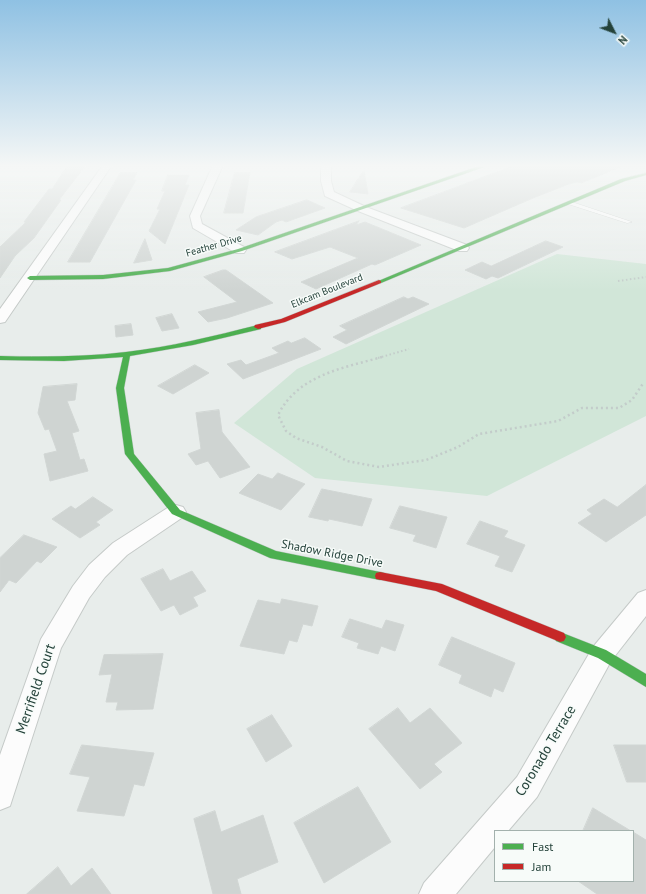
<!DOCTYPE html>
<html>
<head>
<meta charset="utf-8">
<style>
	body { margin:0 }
	#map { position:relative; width:646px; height:894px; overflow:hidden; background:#e8edeb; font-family:"PT Sans",sans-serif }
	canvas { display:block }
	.legend { position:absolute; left:494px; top:830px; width:140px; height:52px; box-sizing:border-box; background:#f7fbf9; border:1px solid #a3b1ad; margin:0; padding:5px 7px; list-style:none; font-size:12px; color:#24423a }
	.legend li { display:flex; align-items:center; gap:8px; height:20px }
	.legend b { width:20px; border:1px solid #a3b1ad }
	.north { position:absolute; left:594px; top:12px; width:40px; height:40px; -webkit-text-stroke:3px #f7fbf9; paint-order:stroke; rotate:132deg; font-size:11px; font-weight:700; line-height:16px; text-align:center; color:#24423a }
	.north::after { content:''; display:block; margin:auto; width:14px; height:18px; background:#24423a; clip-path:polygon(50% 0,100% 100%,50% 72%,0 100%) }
</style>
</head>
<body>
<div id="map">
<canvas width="646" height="894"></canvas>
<ul class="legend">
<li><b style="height:5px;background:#4caf50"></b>Fast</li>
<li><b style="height:5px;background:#c62828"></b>Jam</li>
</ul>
<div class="north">N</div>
</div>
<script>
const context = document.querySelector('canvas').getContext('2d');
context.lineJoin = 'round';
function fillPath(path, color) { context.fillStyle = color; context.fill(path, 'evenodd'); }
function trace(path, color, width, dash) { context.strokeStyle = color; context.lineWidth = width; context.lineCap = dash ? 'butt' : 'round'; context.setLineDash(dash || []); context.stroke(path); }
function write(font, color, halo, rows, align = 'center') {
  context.font = font + ' "PT Sans",sans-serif'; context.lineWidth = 3; context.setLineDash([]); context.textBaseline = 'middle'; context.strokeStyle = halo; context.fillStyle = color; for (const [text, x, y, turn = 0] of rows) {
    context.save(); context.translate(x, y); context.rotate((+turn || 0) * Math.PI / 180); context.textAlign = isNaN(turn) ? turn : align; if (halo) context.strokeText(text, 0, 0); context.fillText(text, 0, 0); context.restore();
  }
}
fillPath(new Path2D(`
	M557,254L646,264V416L487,496L315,478L234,423L297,369Z`), '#d1e6d8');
const building = new Path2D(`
	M68,165H86L59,200H61L34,238L15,256L0,278V247L26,222H24L49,189H52Z
	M516,165L623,166L581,183L577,182L569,184L533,198L464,228L401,208Z
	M364,170L368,194L350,192Z
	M121,172H137L133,180H136L90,262H68Z
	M235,172H250L243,213H224Z
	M168,175H189L185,185H189L165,244L149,231L160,209H157L165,191H162Z
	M307,200L325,208L286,222L282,220L276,222L258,235L236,230L256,217Z
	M359,221L356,225L365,222L421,245L375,265L372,264L316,289L301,282L358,258L330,247L292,259L275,252Z
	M145,239L152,260L134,263Z
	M546,241L563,247L498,278L492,276L486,279L465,270L482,262L491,266Z
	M223,270H226L273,303L227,318L208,322L198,312L237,302L204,277Z
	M404,297L408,299L413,297L429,304L346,344L333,337L347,330L340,326Z
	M172,314L179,328L162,331L156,318Z
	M131,324L133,335L116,337L115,326Z
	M305,338L321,349L243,379L227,364L241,360L246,365L279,353L272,348L288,341L291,343Z
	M195,365L209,373L173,394L158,386Z
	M77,384L75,400L67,401L79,431L72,433L80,460L84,459L88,471L50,481L44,454L57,451L49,429L45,430L38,413L43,387Z
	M219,410L222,432L250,467L220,478L208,461L196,465L188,454L201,449L196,413Z
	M278,473L305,484L281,510L239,493L258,474L272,479Z
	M646,485V515L606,542L578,523L592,514L587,510L604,499L617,507Z
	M322,489L372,499L362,526L329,519L328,521L309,517Z
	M93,497L113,510L96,522L100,525L80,538L52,519L71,506L75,509Z
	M400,506L447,517L436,548L413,541L416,535L390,528Z
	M480,521L508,531L504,537L525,545L512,572L495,566L500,556L467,544Z
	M24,535L57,547L41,563L37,561L16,583L9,580L0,592V558Z
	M163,569L170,581L192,571L206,591L193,597L198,606L180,615L174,605L161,611L141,579Z
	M282,599L318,606L312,626L303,624L297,642L289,640L284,654L240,646L258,600L280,604Z
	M350,619L382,629L386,620L404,625L395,651L381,646L378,654L357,648L359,643L342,637Z
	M452,637L515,663L503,692L494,688L491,697L459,683L462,675L439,665Z
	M163,654L153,709L116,710L118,702H106L112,674L99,675L104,655Z
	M398,708L410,723L430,708L462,743L434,764L442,772L420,789L369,729Z
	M272,715L292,746L266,762L247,729Z
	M82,745L154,753L144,786L134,784L124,816L77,811L90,777L70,774Z
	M614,745H646V782H627Z
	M358,787L391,842L324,883L294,823Z
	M593,808L631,831H583Z
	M215,811L221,832L263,815L278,862L237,879L241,894H213L194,819Z
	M633,832L646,840V894H597L578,881H633Z
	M58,867L71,886L92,868L111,894H27Z`);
fillPath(building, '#cfd4d2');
trace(building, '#d1d6d4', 1);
const lane = new Path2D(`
	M568,202H572L632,222L627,223L568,204Z`);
const street = new Path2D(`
	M103,165H112L5,322L0,323V309Z
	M213,165H223L200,216L202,224L244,247L246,250L244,253H236L193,228L190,216Z
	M321,165H331V181L334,192L366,207L467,245L469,248L467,251H459L358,211L325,196L321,181Z
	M176,505L183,507L186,512L183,517L127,555L105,577L89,598L61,648L10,806L0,810V755L41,639L73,586L89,565L113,543L169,507Z
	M646,590V616L611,661L537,797L508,831H495V847L456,894H419L424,883L517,777L593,647L638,593Z`);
const fast = new Path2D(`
	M482,165H490L242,251L170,271L103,279L30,280L27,278L30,276L103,275L168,268L238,249Z
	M646,173V175L625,181L381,283L376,282L621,179Z
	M258,325H261V329L193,345L130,356L124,388L134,454L180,510L276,551L380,572L384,573L385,576L384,579L380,580L270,558L172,514L125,454L116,388L123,357L64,361L0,360V356C42,357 84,357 126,352C170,347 214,336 258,325Z
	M560,632L606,650L646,674V687L598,658L556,641L554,637L556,633Z`);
const jam = new Path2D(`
	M379,280L381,281V283L285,322L258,329L254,327L255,325L281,319Z
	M380,572L442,584L564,633L566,637L564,641L560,642L436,591L376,579L375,576L376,573Z`);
trace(lane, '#c5cac8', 1);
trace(street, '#c5cac8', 2);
trace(fast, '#c3cbc8', 1);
trace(jam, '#c3cbc8', 1);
trace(new Path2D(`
	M618,281L646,277
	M378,358L409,349`), '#c3ccca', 2, [1.5, 2.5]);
trace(new Path2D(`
	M382,357C343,368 298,375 278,415L286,431L296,438L322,447L347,461L379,467L426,460L458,447L479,434L558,421L582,408H619L632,400L644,382`), '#c3ccca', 2.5, [2, 3]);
fillPath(lane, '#fcfcfc');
fillPath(street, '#fcfcfc');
fillPath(fast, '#4caf50');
fillPath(jam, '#c62828');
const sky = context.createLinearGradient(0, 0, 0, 291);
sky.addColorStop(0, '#8fc1e3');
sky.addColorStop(0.57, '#f5f7f6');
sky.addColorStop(1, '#f5f7f600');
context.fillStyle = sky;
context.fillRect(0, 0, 646, 291);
write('10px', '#24423a', '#f7fbf9', [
	["Feather Drive",214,246,-16],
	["Elkcam Boulevard",327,291,-22]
]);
write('12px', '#24423a', '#f7fbf9', [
	["Shadow Ridge Drive",332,554,11]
]);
write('14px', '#24423a', '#f7fbf9', [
	["Merrifield Court",36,689,-71],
	["Coronado Terrace",546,751,-59]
]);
</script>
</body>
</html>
